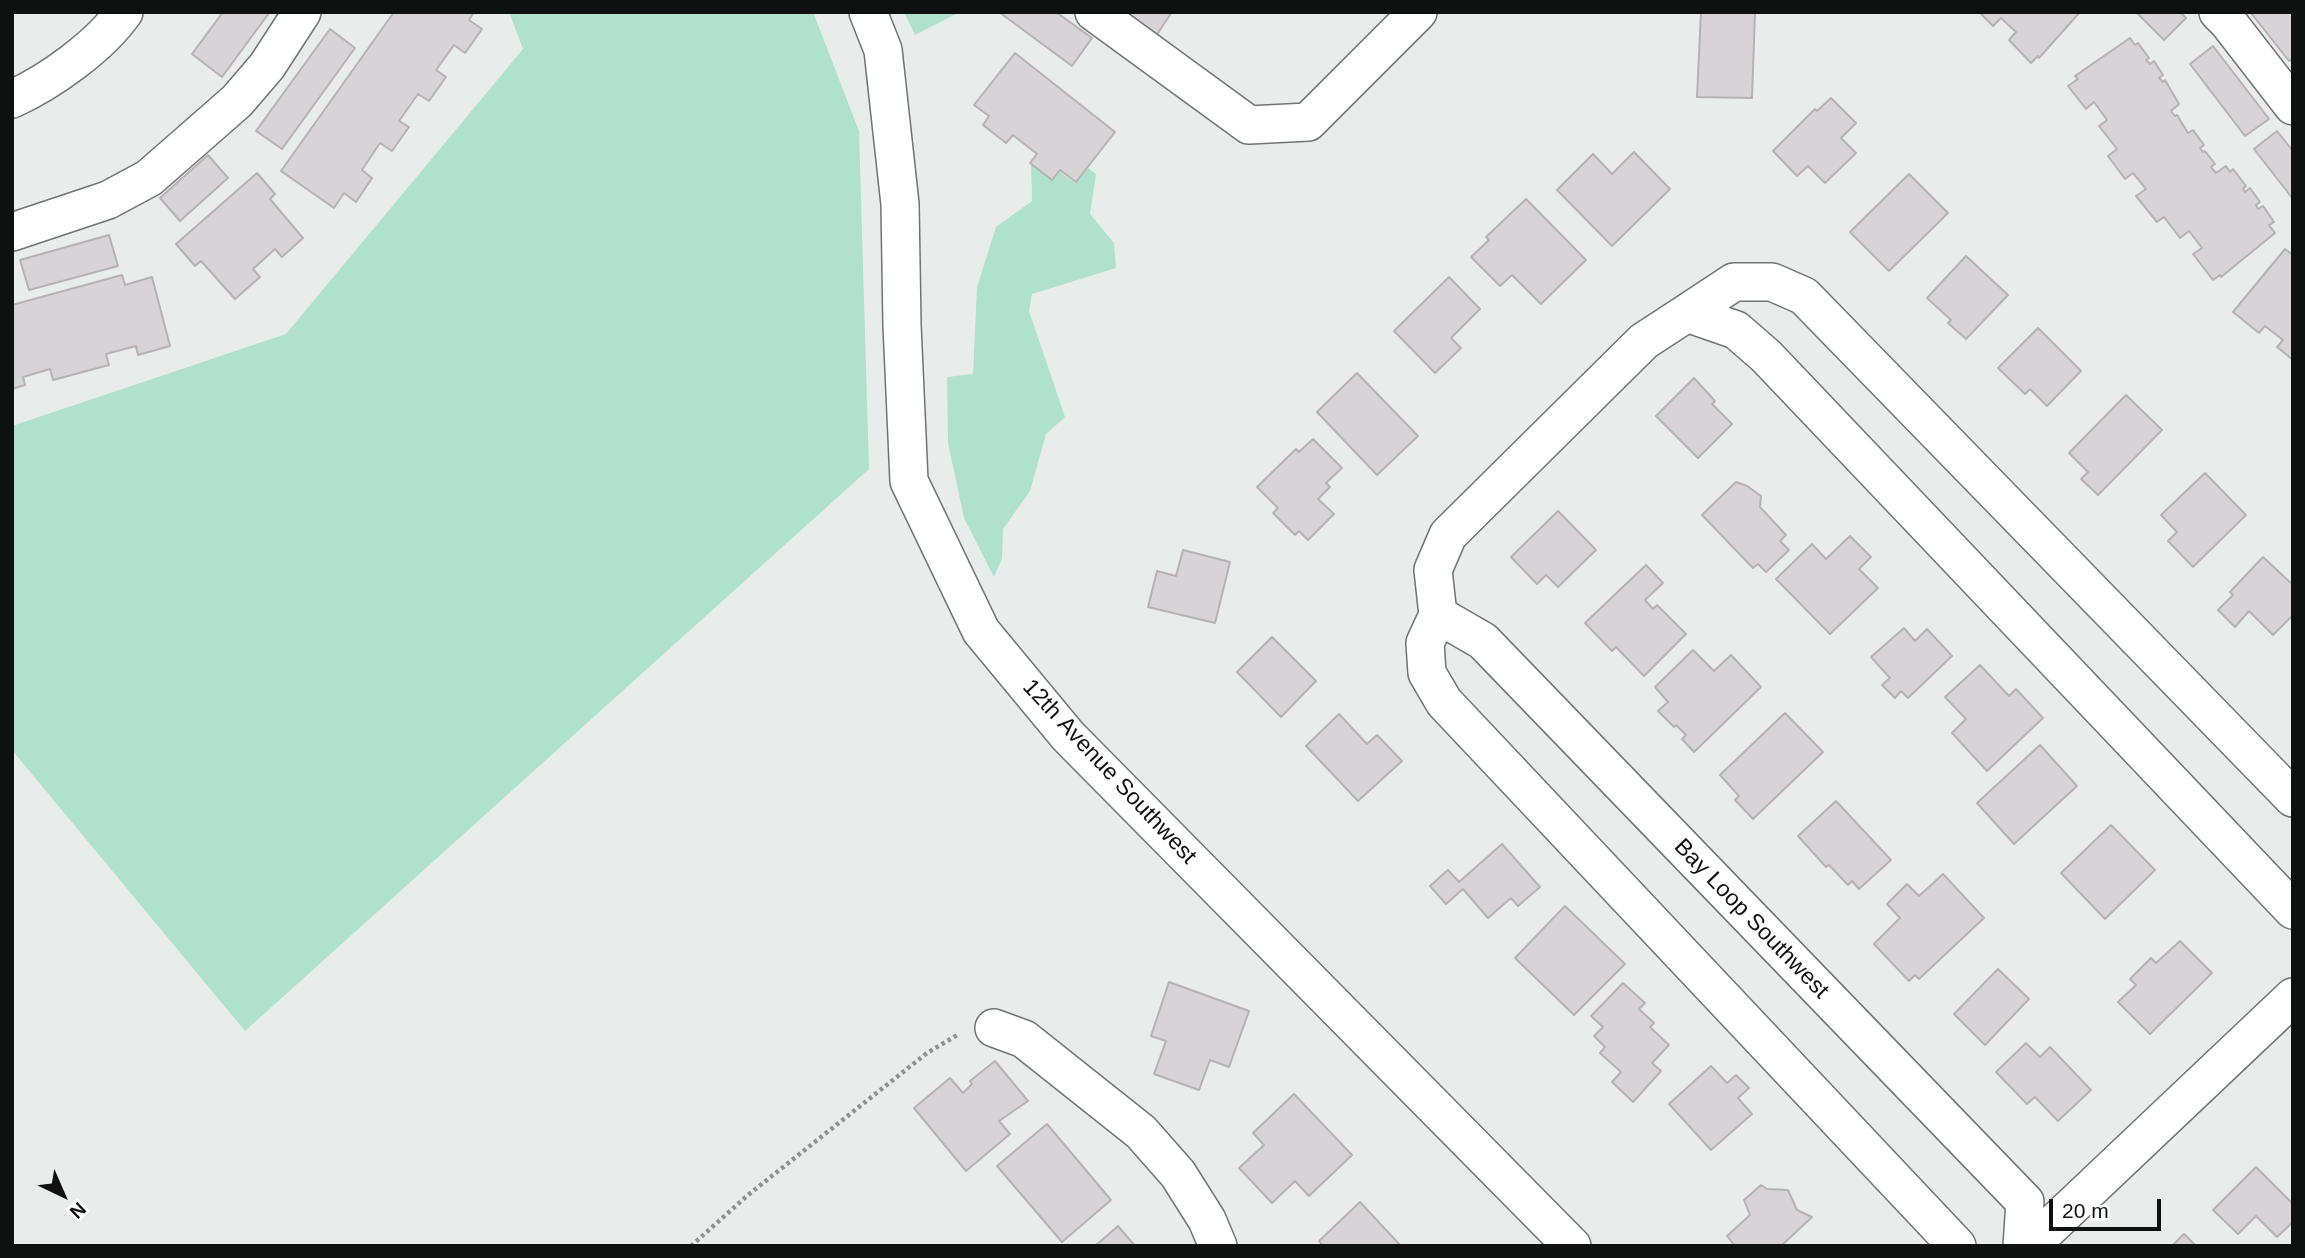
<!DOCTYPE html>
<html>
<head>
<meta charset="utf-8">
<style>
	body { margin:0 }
	#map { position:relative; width:2305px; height:1258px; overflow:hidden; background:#e8edeb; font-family:Helvetica,sans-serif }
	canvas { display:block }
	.frame { position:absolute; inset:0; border:14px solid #0f1110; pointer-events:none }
	.north { position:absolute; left:28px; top:1160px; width:70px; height:70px; -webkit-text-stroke:5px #fff; paint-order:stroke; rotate:136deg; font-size:19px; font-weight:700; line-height:28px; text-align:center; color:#0f1110 }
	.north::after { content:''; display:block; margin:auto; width:24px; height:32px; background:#0f1110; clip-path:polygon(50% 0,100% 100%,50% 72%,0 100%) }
	.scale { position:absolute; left:2049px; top:1199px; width:112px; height:32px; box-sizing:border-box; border:4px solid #0f1110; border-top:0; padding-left:9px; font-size:21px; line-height:24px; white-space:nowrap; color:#0f1110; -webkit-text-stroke:5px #fff; paint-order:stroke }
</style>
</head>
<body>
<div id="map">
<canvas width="2305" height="1258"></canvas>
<div class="frame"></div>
<div class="north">N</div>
<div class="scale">20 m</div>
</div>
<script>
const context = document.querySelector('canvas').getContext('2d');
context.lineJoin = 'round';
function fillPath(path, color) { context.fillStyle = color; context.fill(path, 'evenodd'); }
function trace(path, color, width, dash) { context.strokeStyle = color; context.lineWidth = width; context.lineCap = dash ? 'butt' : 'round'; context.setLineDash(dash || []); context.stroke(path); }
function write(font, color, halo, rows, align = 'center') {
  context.font = font + ' Helvetica,sans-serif'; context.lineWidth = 5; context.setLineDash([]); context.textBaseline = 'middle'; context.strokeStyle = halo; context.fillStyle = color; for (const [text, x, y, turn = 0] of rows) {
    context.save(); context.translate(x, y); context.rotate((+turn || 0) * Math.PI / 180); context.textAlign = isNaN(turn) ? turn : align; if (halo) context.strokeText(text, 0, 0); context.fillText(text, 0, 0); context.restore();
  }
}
fillPath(new Path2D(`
	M509,12H813L859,131L869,469L245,1031L12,750V426L286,334L523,49Z
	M904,12H960L915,35Z
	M1031,164L1052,180L1060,172L1075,183L1088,168L1096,174L1090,214L1114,243L1116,268L1032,294L1029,311L1065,417L1046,434L1030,491L1003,529L1002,558L994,577L964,518L948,443L947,377L973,374L977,287L996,227L1032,201Z`), '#b0e1cc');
const building = new Path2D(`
	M223,12L269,13L222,77L192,54Z
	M394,12H474L469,20L482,29L465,53L454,45L436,70L446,77L429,101L418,94L399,121L409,127L392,151L380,143L362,170L372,178L356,202L344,193L334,208L281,171Z
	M999,12H1056L1092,38L1072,66Z
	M1121,12H1172L1156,36Z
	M1701,12H1755L1752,98L1697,97Z
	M1979,12H2080L2039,58L2038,56L2031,63L2009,40L2016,32L2001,18L1993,26Z
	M2136,12H2180L2186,18L2164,40Z
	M2290,12L2293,16V59L2289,61L2251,13Z
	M330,29L355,48L282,149L256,131Z
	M2130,38L2135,45L2138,43L2149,58L2146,60L2150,64L2154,61L2163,75L2159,78L2163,82L2165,80L2179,104L2171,111L2175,116L2177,115L2188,133L2193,130L2204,145L2200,148L2203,152L2205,151L2215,164L2211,167L2216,173L2226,166L2230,172L2233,169L2246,186L2243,189L2245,192L2250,188L2260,202L2256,205L2258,209L2263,206L2274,222L2269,225L2275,233L2221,277L2220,275L2213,280L2193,254L2202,248L2189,231L2180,238L2164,217L2157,222L2136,196L2146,189L2133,173L2125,179L2108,156L2117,149L2099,126L2107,120L2094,102L2086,109L2068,86L2078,79L2075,76Z
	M2213,46L2269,119L2245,136L2190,64Z
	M1015,53L1115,132L1076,182L1060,170L1052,180L1030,163L1037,154L1013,135L1006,143L983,125L989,116L974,105Z
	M1831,98L1856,123L1841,138L1856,153L1825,183L1808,166L1797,176L1773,151L1815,109L1817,111Z
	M2277,131L2293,151V199L2254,149Z
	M1634,152L1670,189L1612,246L1557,190L1593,154L1612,174Z
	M208,155L228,178L180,221L160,198Z
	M257,173L275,194L270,199L303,238L282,257L275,249L253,269L260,277L235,299L201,261L195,266L176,244Z
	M1909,174L1948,213L1889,271L1850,232Z
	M1526,199L1586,260L1541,304L1512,275L1500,286L1471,257L1489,240L1486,237Z
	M109,235L118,266L29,290L20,260Z
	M2285,249L2293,255V360L2277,347L2283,340L2265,326L2259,333L2233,312Z
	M1966,256L2008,295L1966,339L1948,323L1951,320L1927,298Z
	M122,275L125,285L152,277L170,346L138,355L136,346L106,354L109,365L53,380L50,369L23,377L25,385L12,389V305Z
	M1449,277L1480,309L1451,338L1461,348L1435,373L1394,331Z
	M2038,328L2081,371L2047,406L2030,389L2025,394L1998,368Z
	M1357,373L1418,436L1377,475L1317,412Z
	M1694,378L1715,401L1712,404L1732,424L1698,458L1656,416Z
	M2126,395L2162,430L2098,495L2081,479L2088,472L2069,453Z
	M1313,439L1342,468L1326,483L1330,487L1318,499L1334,514L1308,540L1299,531L1295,535L1273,513L1278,508L1257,487L1296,449L1299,452Z
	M2205,473L2246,515L2193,567L2168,541L2177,532L2161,515Z
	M1736,482L1747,486L1761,496L1760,507L1786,535L1780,541L1789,550L1766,572L1758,564L1753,568L1702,515Z
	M1558,511L1596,550L1558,587L1546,575L1537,584L1511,557Z
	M1850,536L1871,557L1859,569L1878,588L1830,634L1776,579L1812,544L1826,559Z
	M1183,550L1230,562L1215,623L1148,607L1157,571L1176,576Z
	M2263,557L2293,585V615L2273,635L2249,611L2235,627L2218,610L2233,595L2230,592Z
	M1646,565L1663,583L1645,600L1653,609L1657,605L1686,634L1644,676L1616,647L1612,651L1585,623Z
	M1904,628L1915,641L1927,629L1952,656L1908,698L1901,691L1895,698L1882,685L1890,678L1871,657Z
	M1272,637L1316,681L1281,717L1237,672Z
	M1693,650L1714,671L1731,655L1761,687L1694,752L1682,739L1686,735L1676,725L1674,727L1658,711L1668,702L1655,687Z
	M1980,665L2009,696L2016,689L2043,718L1987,771L1952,733L1966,719L1945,697Z
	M1785,713L1823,752L1753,819L1735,800L1739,796L1720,775Z
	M1339,714L1367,744L1377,735L1402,761L1358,801L1306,746Z
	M2040,745L2077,786L2014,844L1977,803Z
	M1836,801L1891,860L1859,889L1852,881L1848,885L1829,865L1826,867L1798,836Z
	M2111,825L2155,870L2105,919L2061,873Z
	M1502,844L1540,887L1518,906L1511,898L1488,918L1463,889L1446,904L1430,886L1448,870L1459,882Z
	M1943,874L1984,918L1919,979L1915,975L1909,981L1874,944L1900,918L1887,904L1907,884L1919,896Z
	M1565,906L1625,964L1574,1015L1515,958Z
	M2180,941L2212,973L2150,1034L2118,1002L2136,985L2130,979L2151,958L2156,963Z
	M1998,969L2029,999L1985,1045L1954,1014Z
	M1169,982L1249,1011L1229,1067L1210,1060L1199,1090L1154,1074L1166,1041L1151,1036Z
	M1623,983L1645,1003L1639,1009L1654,1023L1650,1027L1669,1045L1652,1063L1661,1071L1633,1102L1612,1082L1621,1072L1600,1053L1605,1047L1594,1036L1603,1027L1591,1016Z
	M2026,1043L2040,1057L2050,1047L2091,1090L2058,1121L2035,1097L2027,1104L1996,1072Z
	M995,1061L1028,1101L999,1121L1010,1134L966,1171L914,1108L950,1078L963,1093L972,1084L970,1081Z
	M1711,1066L1727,1083L1736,1075L1749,1088L1738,1098L1752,1114L1711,1150L1669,1104Z
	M1294,1094L1352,1155L1309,1196L1295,1181L1272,1203L1239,1168L1264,1145L1253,1133Z
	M1047,1124L1111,1200L1062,1242L997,1166Z
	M2256,1167L2293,1204V1222L2277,1237L2256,1216L2238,1234L2213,1210Z
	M1761,1185L1767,1189L1788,1190L1797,1210L1812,1217L1781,1246H1735L1727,1236L1750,1215L1744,1200Z
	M1360,1202L1401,1246H1323L1319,1241Z
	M1118,1226L1135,1246H1095Z
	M2184,1234L2196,1246H2172Z`);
fillPath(building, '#d8d3d6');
trace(building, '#b6b1b3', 2);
const minor = new Path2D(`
	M868,12L883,50L900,204L902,325L909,481L981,631L1068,736L1572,1246
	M1094,12L1249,125L1308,122L1418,12
	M2218,12L2228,22L2293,106
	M12,99C50,82 100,46 124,12
	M12,232L108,200L149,178L237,101L267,66L302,12
	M1687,313L1644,341L1448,535L1433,570L1438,615L1425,643L1427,673L1444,702L1957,1246
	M1438,615L1483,641L2025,1202L2022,1246
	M2293,798L1804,296L1772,282H1734L1687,313L1736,330L1766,356L2293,910
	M994,1028L1024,1039L1141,1132L1178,1174L1207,1220L1218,1246
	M2030,1246L2293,997`);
trace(minor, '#707573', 40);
trace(new Path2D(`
	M691,1246L748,1195L927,1053L959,1034`), '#8e9190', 4.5, [3.5, 3.5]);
trace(minor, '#fff', 37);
write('23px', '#0f1110', '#fff', [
	["12th Avenue Southwest",1109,772,47],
	["Bay Loop Southwest",1751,919,46]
]);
</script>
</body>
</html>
